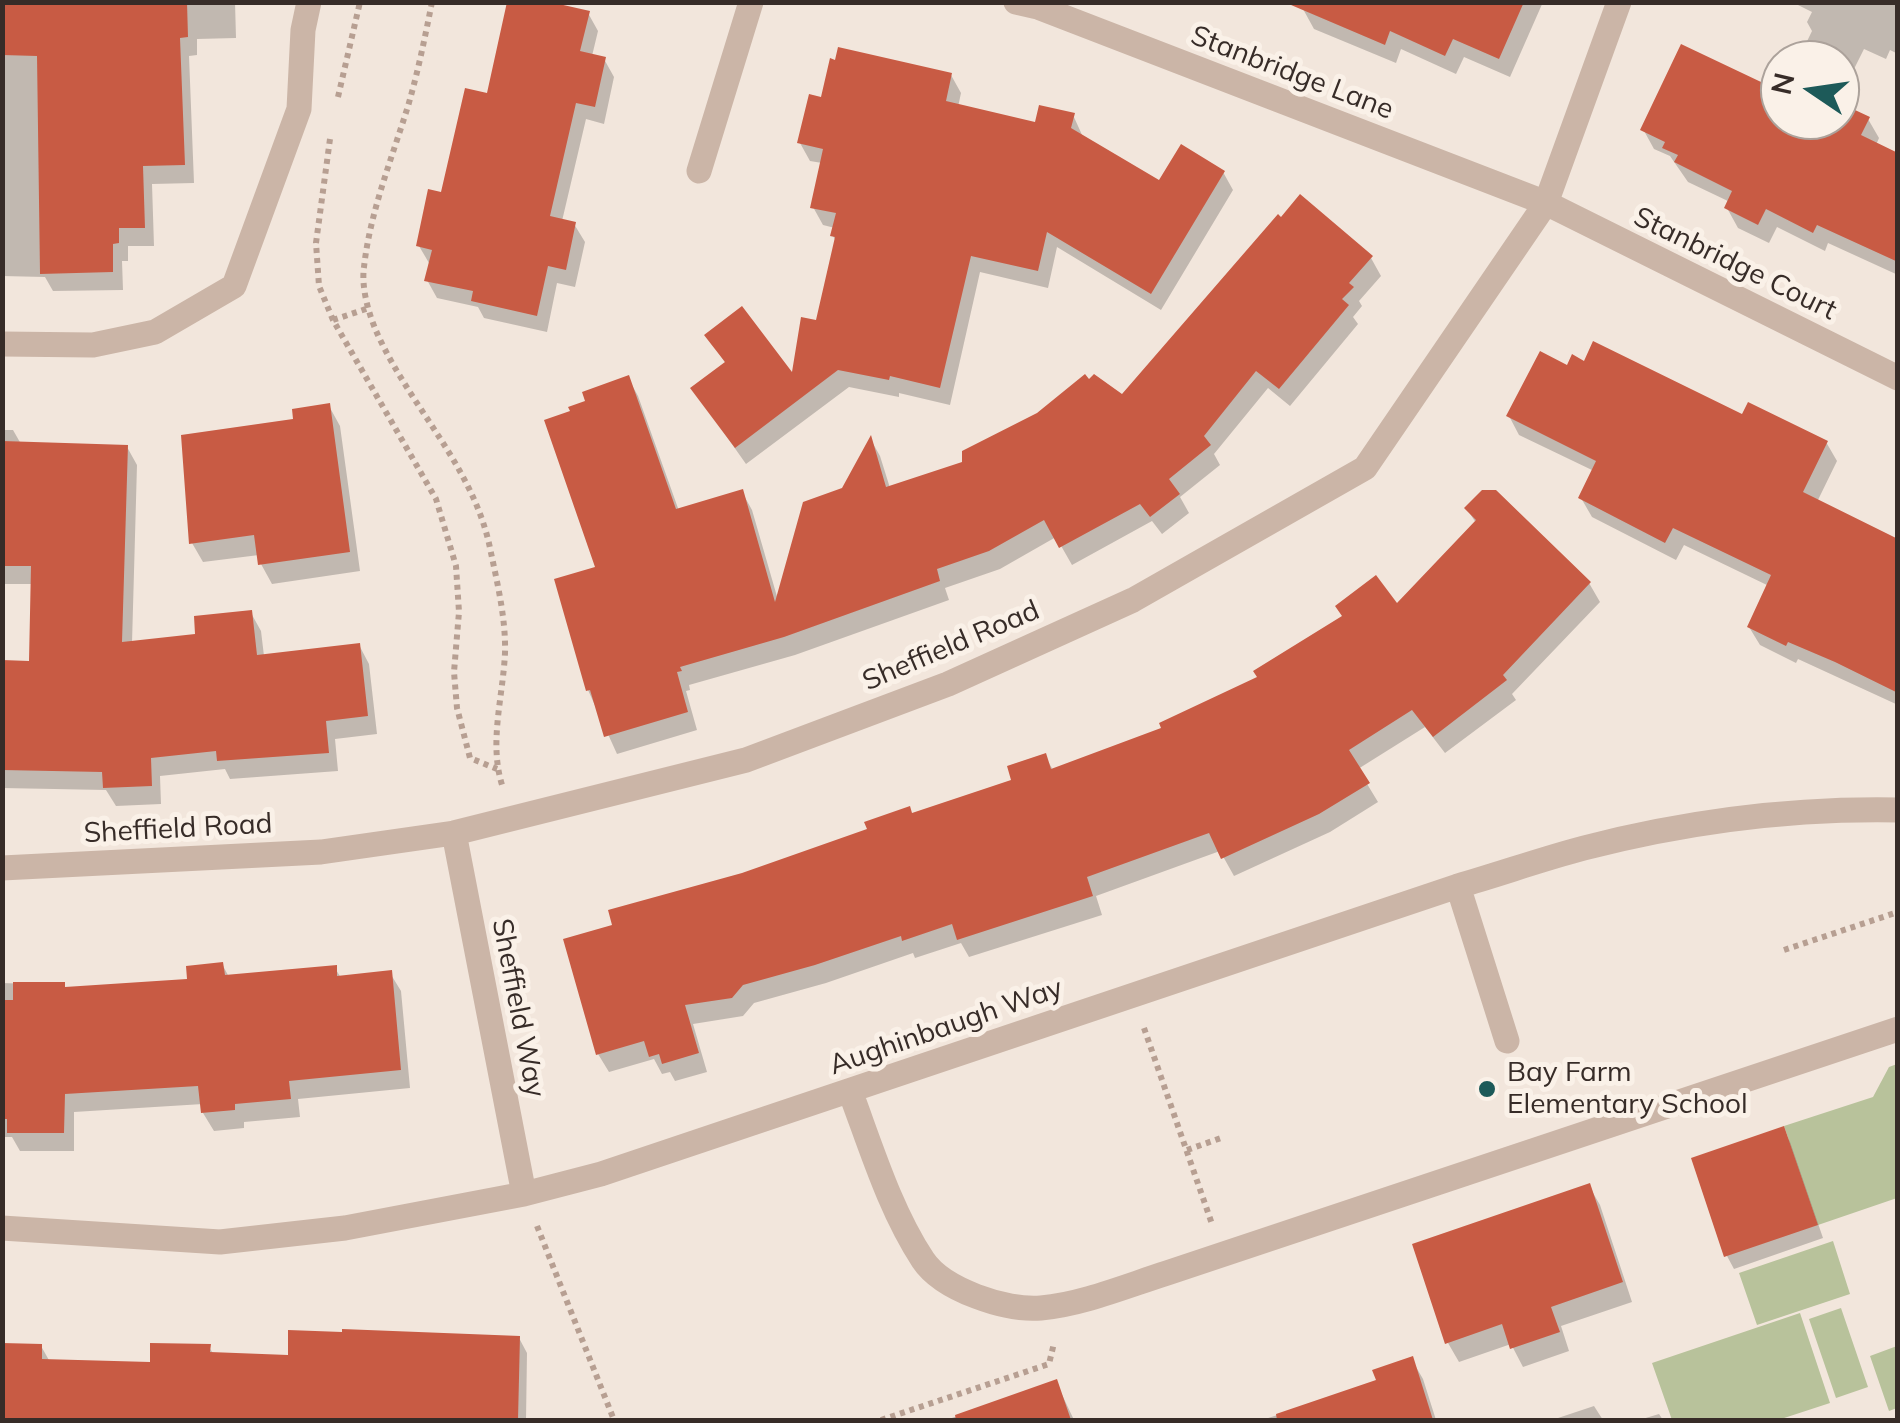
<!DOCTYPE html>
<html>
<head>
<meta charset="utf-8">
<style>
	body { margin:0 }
	#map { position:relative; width:1900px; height:1423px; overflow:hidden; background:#f2e6dc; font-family:Mulish,sans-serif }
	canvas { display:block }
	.frame { position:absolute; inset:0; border:5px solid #372c28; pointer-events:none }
	.north { position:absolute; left:1760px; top:40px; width:100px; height:100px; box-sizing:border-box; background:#faf1e8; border:2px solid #aca29b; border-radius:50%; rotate:283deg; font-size:28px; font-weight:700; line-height:40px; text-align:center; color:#372c28 }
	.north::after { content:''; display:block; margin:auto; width:35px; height:45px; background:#1d5a59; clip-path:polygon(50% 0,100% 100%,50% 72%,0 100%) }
</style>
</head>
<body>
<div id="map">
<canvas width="1900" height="1423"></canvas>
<div class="frame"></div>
<div class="north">N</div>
</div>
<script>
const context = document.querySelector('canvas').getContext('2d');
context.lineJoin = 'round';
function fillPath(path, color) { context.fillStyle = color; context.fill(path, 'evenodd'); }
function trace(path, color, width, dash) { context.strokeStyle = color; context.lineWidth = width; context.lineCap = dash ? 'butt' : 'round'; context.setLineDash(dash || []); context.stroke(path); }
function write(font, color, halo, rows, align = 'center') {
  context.font = font + ' Mulish,sans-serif'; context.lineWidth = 10; context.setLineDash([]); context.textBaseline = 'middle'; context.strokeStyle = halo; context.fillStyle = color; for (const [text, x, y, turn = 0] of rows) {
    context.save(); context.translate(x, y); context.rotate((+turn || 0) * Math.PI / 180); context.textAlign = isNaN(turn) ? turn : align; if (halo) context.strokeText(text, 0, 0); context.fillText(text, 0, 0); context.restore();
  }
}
fillPath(new Path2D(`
	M1897,1064V1198L1818,1225L1784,1126L1873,1097L1889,1067Z
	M1833,1241L1850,1294L1757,1325L1739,1273Z
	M1841,1308L1868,1387L1836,1398L1809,1319Z
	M1800,1313L1830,1403L1778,1420H1672L1652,1363Z
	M1897,1346V1408L1889,1411L1870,1356Z`), '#b8c29b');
fillPath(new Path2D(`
	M2,2H235L236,38L197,39V55L189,56L194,183L152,184L154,246H128V261H122L123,290L53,291L45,277L2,276Z
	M1286,2H1543L1510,77L1464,57L1456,74L1401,49L1396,63L1314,29L1303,9Z
	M1792,2H1898V54L1890,50L1886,59L1864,49L1840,97V60H1798L1812,31L1807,22L1812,12Z
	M588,13L598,31L592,56L604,59L614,77L604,124L586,119L562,221L574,224L585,242L575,287L557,283L547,332L484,318L478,307L437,298L427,280L429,263L419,246L489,96Z
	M951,75L961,93L958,107L1037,125L1073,115L1083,137L1160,184L1223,172L1233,190L1161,310L1057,247L1048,288L980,272L950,405L899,393V397L849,387L746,464L693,389L726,364L707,335L793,378L818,323L837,243L833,236L835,228L823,225L813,207L822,163L810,161L800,143L823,100Z
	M1780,95V120H1840V105L1868,119L1879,138L1876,145L1898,155V275L1828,243L1825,251L1777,227L1769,243L1738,228L1727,208L1730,202L1688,182L1670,156L1654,149L1643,129Z
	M1371,258L1381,276L1359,301L1362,306L1353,317L1358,324L1290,406L1268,388L1214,454L1220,465L1180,497L1189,513L1162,534L1152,521L1072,565L1056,537L1000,569L945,588L949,600L795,655L689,685L690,690L686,691L697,730L617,754L588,690L598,569L573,413L628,378L638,396L679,511L742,492L752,510L778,600L871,440L880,456L890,488L964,464L1122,398Z
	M1568,368L1826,442L1837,461L1817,502L1898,569V705L1798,659L1796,663L1760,645L1749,627L1769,586L1684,545L1676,560L1592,517L1581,498L1594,471L1519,435L1509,416Z
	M329,406L340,426L360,571L272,584L261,564L259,555L203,562L192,543L296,421Z
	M2,430H13L21,444L127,447L137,465L132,643L198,637L251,613L261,631L264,656L359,645L369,664L377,734L335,739L338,771L230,779L225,769L160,776L161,804L116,806L106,790L2,788V663L31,664L33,584H2Z
	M1467,509L1589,583L1600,602L1512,694L1516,700L1445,753L1425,727L1358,769L1378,802L1330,832L1234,876L1220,851L1096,896L1102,915L969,957L961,943L915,958L913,953L826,983L754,1003L743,1016L693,1024L707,1072L675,1081L670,1072L662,1074L654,1059L609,1072L598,1054L615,927L743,876L1015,782L1045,756L1053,770L1164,730L1397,607L1476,523Z
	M222,964L229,977L335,968L341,978L390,973L401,991L410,1088L298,1099L300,1117L244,1122V1128L214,1131L203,1113V1104L74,1112V1151H20L12,1137H2V983L64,985L66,990L190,982Z
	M1783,1129L1790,1142L1823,1238L1734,1269L1727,1256Z
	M1589,1186L1600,1205L1632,1302L1561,1326L1569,1351L1523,1367L1511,1344L1459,1362L1448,1343Z
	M519,1338L527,1353L526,1420H2V1346H41L50,1362L152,1365L209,1347L214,1355L290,1358Z
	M1412,1360L1423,1379L1436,1420H1262L1379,1382Z
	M1056,1382L1074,1420H946Z
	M1594,1406L1603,1420H1552Z
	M1659,1414L1663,1420H1639Z`), '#0003');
fillPath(new Path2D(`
	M2,2H187L188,37L180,38L185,165L143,166L145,228H119V243L113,244V272L40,274L37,56L2,55Z
	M507,2H550L590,11L580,51L606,57L595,107L576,103L550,216L576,222L566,270L548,266L537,316L471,301L473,291L424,281L432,250L416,246L428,189L441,192L465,88L487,93Z
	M1284,2H1524L1499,59L1453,39L1445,56L1390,31L1385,45Z
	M1681,44L1780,91V120H1840V103L1870,117L1861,135L1898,153V262L1817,225L1813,233L1766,209L1758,225L1724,208L1732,191L1674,162L1678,155L1662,148L1665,142L1640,130Z
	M838,47L952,73L946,101L1035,122L1039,105L1075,113L1071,128L1159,180L1181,144L1225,171L1151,294L1047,232L1038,271L971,256L940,388L890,376L889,380L838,370L735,448L690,388L725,362L704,335L742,306L792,372L801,317L816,320L835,237L830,236L836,213L810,208L823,149L797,143L809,94L821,97L830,58L835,60Z
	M1300,194L1373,256L1349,283L1354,287L1342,299L1349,305L1279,389L1256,371L1204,436L1211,445L1169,479L1180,494L1150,517L1140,504L1059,548L1044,520L989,551L937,569L940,581L784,637L680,667L682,671L677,672L688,712L604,737L590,690L586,691L554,579L595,567L544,420L570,411L568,407L585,401L582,392L629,375L676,509L743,489L775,602L803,502L842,488L871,435L886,487L962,462V451L1037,413L1085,374L1089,379L1094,374L1122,394L1278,214L1281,217Z
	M1593,341L1742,414L1748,402L1828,441L1803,492L1898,539V693L1835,662L1788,642L1786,646L1747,627L1771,575L1673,528L1665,543L1578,498L1596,461L1506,416L1540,351L1567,365L1572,354L1584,361Z
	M330,403L350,552L258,565L254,535L189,544L181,435L293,419L292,409Z
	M2,441L128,445L122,642L195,634L194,616L252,610L257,655L360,643L368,716L326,721L329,753L217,761L216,751L151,758L152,786L103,788L102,772L2,770V660L29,661L31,566H2Z
	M1482,490H1496L1591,582L1503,675L1507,680L1433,737L1412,710L1349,750L1370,783L1319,814L1221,859L1209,833L1087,877L1093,896L957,940L952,924L902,941L901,936L815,965L743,985L732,998L685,1005L699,1053L662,1064L659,1054L649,1057L644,1041L596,1055L563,939L612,925L608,910L742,873L867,829L864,822L910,806L912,813L1011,780L1007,766L1046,753L1051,769L1161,728L1159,723L1257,677L1253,671L1342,616L1335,606L1376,575L1397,603L1476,520L1464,508Z
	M223,962L225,975L337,965V976L392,970L401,1070L289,1081L291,1099L235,1104V1110L201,1113L198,1086L65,1094L64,1133H7V1119H2V1000H13V982H65V987L187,979L186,966Z
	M1784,1126L1818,1225L1724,1257L1691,1158Z
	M1590,1183L1623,1282L1551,1307L1560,1332L1510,1349L1502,1324L1445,1344L1412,1244Z
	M342,1329L520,1336L518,1420H2V1343L42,1344V1359L150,1362V1343L211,1344L210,1352L288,1355V1330L342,1332Z
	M1413,1356L1433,1420H1277L1276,1414L1376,1380L1372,1370Z
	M1057,1379L1071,1420H956L955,1415Z`), '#c85b44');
trace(new Path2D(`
	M432,2C425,37 418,72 408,106C392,158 370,212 364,267C361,288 369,315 377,333C410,407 473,466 490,548C497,582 506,618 505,653C503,698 488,744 503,788
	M338,97L360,2
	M330,139L316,243L319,286L333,320L436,499L456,566L459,612L454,672L457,708L470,758L497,769
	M333,320L369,308
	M1784,950L1898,912
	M1144,1028L1212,1224
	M1187,1150L1221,1138
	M537,1226L614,1420
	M881,1420L1049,1364L1054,1343`), '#b79f92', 6, [5, 5]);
trace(new Path2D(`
	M1016,2L1038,7L1546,203L1898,378
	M699,171L751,2
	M2,344L93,345L155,332L234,286L299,109L303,30L309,2
	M454,833L524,1194
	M2,868L321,852L454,833L746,760L948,684L1133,600L1365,468L1546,203L1619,2
	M1458,886L1507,1041
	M850,1091C871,1147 890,1210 923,1260C943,1290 1006,1311 1041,1308C1083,1304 1126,1286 1167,1273L1898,1029
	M2,1228L220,1242L345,1228L524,1194L601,1174L1458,886C1500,874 1542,859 1584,848C1685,822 1793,808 1898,810`), '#cbb5a7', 25);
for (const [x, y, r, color] of [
	[1487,1089,10,"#1d5a59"]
]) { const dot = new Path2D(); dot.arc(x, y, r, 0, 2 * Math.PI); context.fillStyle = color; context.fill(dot); trace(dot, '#faf1e8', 4); }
write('28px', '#372c28', '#faf1e8', [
	["Stanbridge Lane",1292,73,21],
	["Stanbridge Court",1735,264,26],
	["Sheffield Road",951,646,-23],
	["Sheffield Road",178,829,-3],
	["Sheffield Way",518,1008,79],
	["Aughinbaugh Way",946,1027,-19]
]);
write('28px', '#372c28', '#faf1e8', [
	["Bay Farm",1507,1073],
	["Elementary School",1507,1105]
], 'left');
</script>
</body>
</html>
